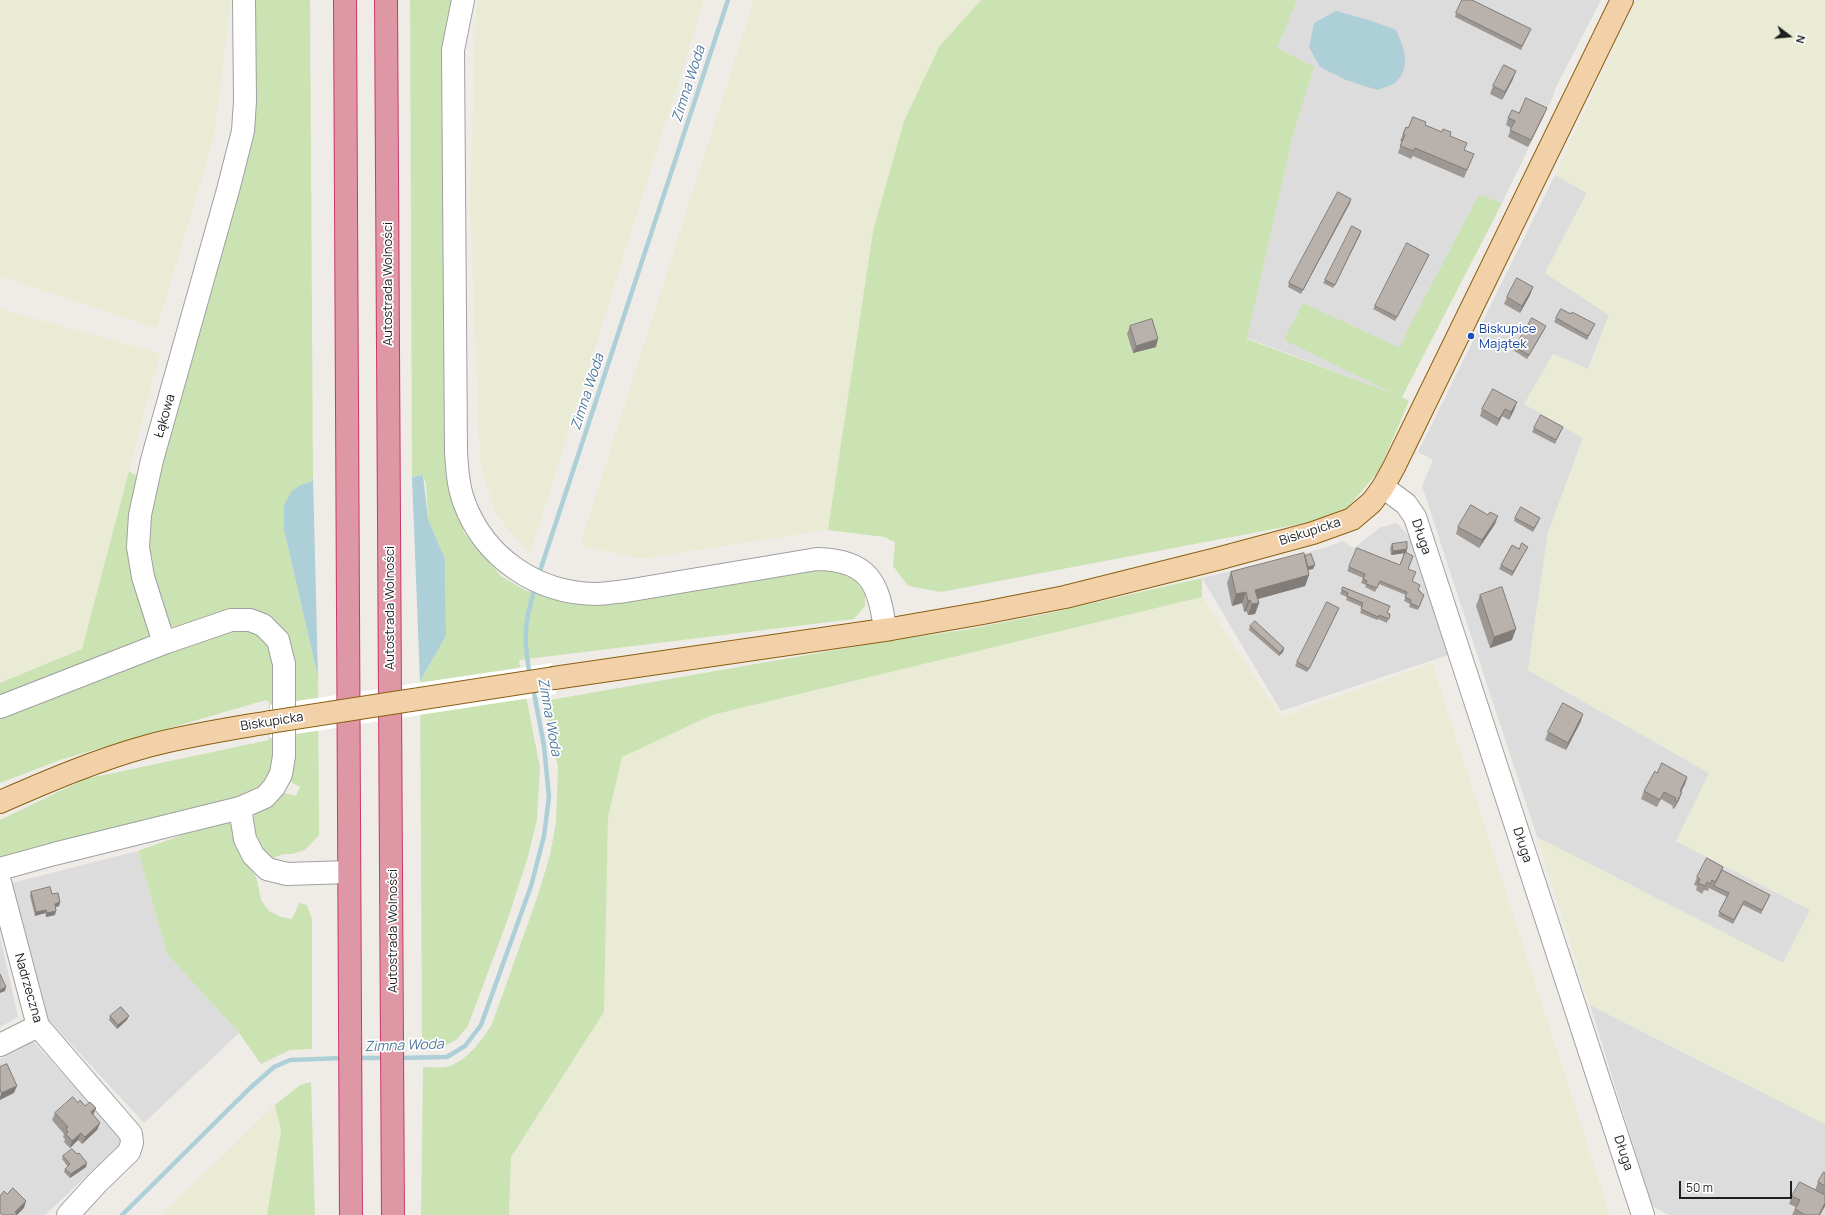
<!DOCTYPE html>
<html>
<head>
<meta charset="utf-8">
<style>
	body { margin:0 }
	#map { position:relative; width:1825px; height:1215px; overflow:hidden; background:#efece7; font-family:Manrope,sans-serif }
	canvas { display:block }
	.north { position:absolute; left:1769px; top:16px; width:40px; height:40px; -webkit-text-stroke:3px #fff; paint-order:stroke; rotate:106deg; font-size:11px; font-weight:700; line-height:16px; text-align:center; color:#1f1f1f }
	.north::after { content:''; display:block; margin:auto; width:14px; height:18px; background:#1f1f1f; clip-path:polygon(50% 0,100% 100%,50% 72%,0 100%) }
	.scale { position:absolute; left:1679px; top:1181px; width:113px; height:18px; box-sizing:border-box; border:2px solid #1f1f1f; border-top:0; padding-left:5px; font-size:12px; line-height:14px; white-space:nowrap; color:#1f1f1f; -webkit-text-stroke:3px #fff; paint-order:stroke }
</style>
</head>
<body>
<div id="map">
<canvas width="1825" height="1215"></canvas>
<div class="north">N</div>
<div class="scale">50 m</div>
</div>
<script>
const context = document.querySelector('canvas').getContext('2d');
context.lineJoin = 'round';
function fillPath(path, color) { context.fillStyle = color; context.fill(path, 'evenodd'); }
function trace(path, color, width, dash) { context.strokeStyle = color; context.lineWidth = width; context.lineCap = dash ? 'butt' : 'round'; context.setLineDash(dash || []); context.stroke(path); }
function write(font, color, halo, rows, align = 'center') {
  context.font = font + ' Manrope,sans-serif'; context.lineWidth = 3.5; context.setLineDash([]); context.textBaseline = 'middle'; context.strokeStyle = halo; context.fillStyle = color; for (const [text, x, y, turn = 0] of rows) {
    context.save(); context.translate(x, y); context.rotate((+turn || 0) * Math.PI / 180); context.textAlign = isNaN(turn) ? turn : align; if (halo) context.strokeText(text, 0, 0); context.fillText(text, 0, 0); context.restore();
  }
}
fillPath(new Path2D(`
	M1297,0H1601L1555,89L1553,97L1502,203L1402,397L1247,338L1294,131L1313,67L1276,48Z
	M1555,175L1587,193L1545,273L1609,315L1588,369L1583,438L1548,533L1528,670L1710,773L1676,841L1810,910L1783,963L1537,837L1422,486L1433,460L1418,452Z
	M1397,523L1408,535L1454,653L1281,711L1202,578L1325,548L1342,541L1354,548L1381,527Z
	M138,851L167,954L239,1033L144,1123L48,1019L12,883Z
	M0,936L18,1017L0,1027Z
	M1590,1005L1825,1124V1215H1669L1652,1206Z
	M33,1041L124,1141L45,1215H0V1059Z`), '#dddcdc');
fillPath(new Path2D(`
	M0,0H231L214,137L157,328L0,277Z
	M479,0H704L530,554L496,515L480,463L470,206L476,10Z
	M754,0H981L939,47L904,121L873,231L828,530L640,559L580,545Z
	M1636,0H1825V1124L1590,1005L1537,837L1783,963L1810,910L1676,841L1709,773L1528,670L1548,533L1583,438L1524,404L1553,354L1589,369L1609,315L1545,273L1587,193L1555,175Z
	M0,309L160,353L82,649L0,683Z
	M1202,597L1281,717L1432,663L1610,1215H509L511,1157L604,1012L608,817L622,757L712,715Z
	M275,1105L281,1131L267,1215H161Z`), '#eaebd4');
fillPath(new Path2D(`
	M253,0H310L313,477L311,482L300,485L284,505V530L318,677L319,835L305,850L292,854H284L267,860L257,846L252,818L265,804L281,792L296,796L300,787L292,783L288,777L275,624L177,630L165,621L145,550L146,513L249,128Z
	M410,0H454L446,36V474L464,533L501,576L525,590L570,604L614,602L782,573L833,570L856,581L865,594V606L854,619L519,660L540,768L537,820L527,860L506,924L468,1026L456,1040L442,1047L422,1049L420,681L446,636L445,559L428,519L426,484L423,475L412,477Z
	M981,0H1297L1277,48L1314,67L1294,131L1247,339L1397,395L1284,340L1303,303L1400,348L1408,329L1479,195L1502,203L1402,397L1409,401L1379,471L1347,508L1311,522L941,592L908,586L893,566L895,542L884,537L828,530L873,231L904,121L939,47Z
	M129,471L141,479L150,635L137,645L0,699V683L82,649Z
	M1202,578V597L712,715L622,757L608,817L604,1012L511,1157L509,1215H421L423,1067C430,1067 438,1068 445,1067C464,1064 483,1040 492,1024L538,895L550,855L556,822L558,767L544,701L887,641L964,630L1041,615Z
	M236,627L252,630L268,640L277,661L275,767L256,793L0,861V820L85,779L269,740V702L266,700L63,759L0,783V715Z
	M220,821L231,823L257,880L261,900L269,911L281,917L292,919L299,903L307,905L312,919V1049L290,1050L261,1064L239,1033L167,954L138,851Z
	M311,1082L315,1215H267L281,1131L275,1105L300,1085Z`), '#cbe3b2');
fillPath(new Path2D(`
	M1336,11L1372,21L1396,30C1404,48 1412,67 1395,83C1391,86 1382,88 1377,90L1346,80L1320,67L1309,47L1314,23Z
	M423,475L428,519L445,559L446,636L420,681L412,477Z
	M313,477L318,677L284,530V505L291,492L300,485L311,482Z`), '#accfd8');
fillPath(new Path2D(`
	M552,663L556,694L270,738V705Z`), '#fff');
trace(new Path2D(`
	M539,574L728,0
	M530,676C523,638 524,622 536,585
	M356,1058H386
	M398,1058L447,1057L465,1046L481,1025L531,886L544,836L549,797L544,746L533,687
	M122,1215L250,1088L274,1067L290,1060L344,1058`), '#accfd8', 4.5);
const minor = new Path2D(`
	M463,0L453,50L456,451C457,468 458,486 464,502C484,557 536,593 595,594C605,594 616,592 626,591L817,559C869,560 879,583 885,629
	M1383,487L1406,504L1415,517L1643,1215
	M164,643L143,577L138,547L140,515L152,460L228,190L243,131L245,101L244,0
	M0,707L164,643L231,620H250L263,625L278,640L284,664V756L281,774L274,787L265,797L240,808L54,854L0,869
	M240,808L245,839L253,855L267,869L287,874L349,872
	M0,882L38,1026L131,1134L132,1143L129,1152L97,1183L68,1215
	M0,1045L38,1026`);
const major = new Path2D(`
	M554,678L891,629L983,613L1065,597L1217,559L1313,533L1352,519L1372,502L1383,487L1394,467L1622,0
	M0,802C48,781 97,760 148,746C188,735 229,729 270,722`);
const highway = new Path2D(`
	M345,0L351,1215
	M386,0L393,1215`);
trace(minor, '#a0a0a0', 24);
trace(major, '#8b5f10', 24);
trace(highway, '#c9386c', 24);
trace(minor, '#fff', 22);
trace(major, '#f2d1a8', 22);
trace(highway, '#de97a5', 22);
const majorBridge = new Path2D(`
	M270,722L554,678`);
trace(majorBridge, '#8b5f10', 24, []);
trace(majorBridge, '#f2d1a8', 22);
fillPath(new Path2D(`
	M1456,13L1529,33L1521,50L1455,17Z
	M1513,79L1502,100L1490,94L1493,86Z
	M1519,113L1544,115L1528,147L1508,137L1511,128L1506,125L1508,118Z
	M1425,125L1450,136L1464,150L1471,161L1464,178L1413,156L1411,159L1398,153L1402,142L1400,141L1406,127L1408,128Z
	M1350,203L1301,294L1288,287L1289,283Z
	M1361,231L1333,288L1323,283L1325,280Z
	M1427,258L1395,321L1373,309L1375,306Z
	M1533,287L1530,295L1520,313L1504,304L1507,297Z
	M1556,318L1593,328L1587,340L1554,322Z
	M1130,326L1156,347L1133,353L1127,334Z
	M1544,330L1527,359L1513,350L1515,347Z
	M1517,402L1514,410L1509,420L1502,416L1497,426L1480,416L1482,409Z
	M1563,427L1555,444L1532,432L1534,428Z
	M1515,518L1539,521L1533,532L1514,521Z
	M1495,524L1479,548L1456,534L1458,527Z
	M1392,544L1407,549L1406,553L1408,569L1412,582L1419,590L1424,595L1418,610L1409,607L1410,604L1404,601L1406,595L1379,584L1375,592L1365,587L1366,585L1361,583L1363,578L1347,571L1349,567L1400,565L1404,553L1391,555L1390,548Z
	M1519,549L1526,550L1512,576L1499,569L1501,565Z
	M1305,556L1313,569L1308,570L1309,575L1305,586L1257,599L1259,603L1255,614L1248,615L1246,611L1244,612L1242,603L1232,606L1227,583L1231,572L1305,557Z
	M1343,587L1390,614L1387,623L1378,619L1377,620L1360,613L1362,607L1346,600L1347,597L1340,594Z
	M1480,595L1512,640L1490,648L1476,606Z
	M1339,608L1307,672L1295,666L1297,662Z
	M1250,626L1284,648L1283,652L1279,656L1249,630Z
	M1581,721L1566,750L1545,740L1548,732Z
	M1657,773L1687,777L1685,784L1681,792H1682L1679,800L1674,809L1672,808L1673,806L1661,799L1657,807L1641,799L1644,791Z
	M1723,867L1722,871L1770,895L1761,914L1743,905L1733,924L1718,916L1727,897L1709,888L1708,891L1704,890L1702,894L1696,890L1697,886L1694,885L1697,877Z
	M31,892L60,902L59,906L55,907V915L46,917L45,913L35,916L30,896Z
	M110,1016L127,1020L117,1029L109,1020Z
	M78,1103L85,1106L96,1108L93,1115L100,1123L97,1130L82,1144L78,1140L70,1148L64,1142L65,1139L63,1137L64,1134L52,1120L55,1113Z
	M63,1156L86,1167L70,1178L64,1172L65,1169L68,1167L62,1159Z
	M1825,1173V1195L1815,1190L1818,1182Z
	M1825,1195V1206L1820,1215H1792L1796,1207L1789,1204L1792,1196Z`), '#9e9894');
fillPath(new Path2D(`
	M1516,71L1513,79L1502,100L1505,92Z
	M1547,108L1544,115L1528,147L1531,140Z
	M1351,199L1350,203L1301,294L1303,290Z
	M1361,231L1360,235L1333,288L1335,285Z
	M1429,255L1427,258L1395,321L1397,317Z
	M1533,287L1530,295L1520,313L1522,306Z
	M1546,326L1544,330L1527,359L1529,355Z
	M1158,339L1156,347L1133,353L1136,346Z
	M1517,402L1514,410L1509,420L1511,412Z
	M1505,409L1502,416L1497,426L1499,419Z
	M1498,516L1495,524L1479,548L1482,540Z
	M1528,547L1526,550L1512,576L1513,572Z
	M1407,549L1406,553L1391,555L1393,551Z
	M1315,565L1313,569L1307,570L1308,567Z
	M1309,575L1305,586L1251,601L1255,590Z
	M1246,592L1242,603L1232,606L1236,594Z
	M1250,600L1246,611L1244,612L1248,601Z
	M1259,603L1255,614L1248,615L1252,604Z
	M1339,608L1337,611L1307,672L1309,669Z
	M1516,629L1512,640L1490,648L1494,637Z
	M1284,648L1283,652L1279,656L1280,653Z
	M1583,714L1581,721L1566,750L1568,743Z
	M1687,777L1685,784L1677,799L1680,791Z
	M1682,792L1679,800L1674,809L1677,802Z
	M60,902L59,906L53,908L55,904Z
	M46,910L45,913L35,916L36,912Z
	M56,911L55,915L46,917L47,913Z
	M6,987L5,991L0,993V990Z
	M129,1016L127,1020L117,1029L118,1025Z
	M17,1086L14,1093L0,1100V1097L1,1093Z
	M96,1108L93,1115L91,1112Z
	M100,1123L97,1130L82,1144L85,1137Z
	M81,1133L78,1140L70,1148L72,1141Z
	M87,1163L86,1167L70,1178L71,1174Z
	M26,1201L24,1208L17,1215H14L15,1212Z
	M1825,1203V1206L1820,1215H1819Z`), '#817c78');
const building = new Path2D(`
	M1462,0H1472L1531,29L1522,46L1456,13Z
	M1504,65L1516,71L1505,92L1493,86Z
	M1526,98L1547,108L1531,140L1510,130L1515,121L1508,118L1512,110L1519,113Z
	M1413,117L1426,122L1425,125L1442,132L1443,129L1451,132L1450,136L1467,143L1464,150L1474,154L1467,170L1415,148L1414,151L1400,146L1405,135L1403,134L1406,127L1408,128Z
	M1338,192L1351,199L1303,290L1289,283Z
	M1352,226L1361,231L1335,285L1325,280Z
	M1407,243L1429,255L1397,317L1375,306Z
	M1517,278L1533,287L1522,306L1507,297Z
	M1561,309L1571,314L1572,312L1595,324L1588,336L1556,318Z
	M1532,318L1546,326L1529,355L1515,347Z
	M1152,319L1158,339L1136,346L1130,326Z
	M1493,389L1517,402L1511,412L1505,409L1499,419L1482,409Z
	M1541,415L1563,427L1556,440L1534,428Z
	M1471,505L1488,515L1490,512L1498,516L1482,540L1458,527Z
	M1521,507L1540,518L1534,528L1515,518Z
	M1407,542V549L1393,551L1392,544Z
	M1522,543L1528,547L1513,572L1501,565L1512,545L1519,549Z
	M1357,548L1400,565L1405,552L1413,556L1408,569L1416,572L1412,581L1420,585L1418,590L1424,595L1419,607L1410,603L1411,600L1405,597L1407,592L1380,581L1377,588L1366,584L1367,581L1363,579L1365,574L1349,567Z
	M1304,553L1309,575L1255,590L1259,603L1252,604L1250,600L1248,601L1246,592L1236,594L1231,572Z
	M1311,554L1315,565L1308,567L1305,556Z
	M1343,587L1390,606L1387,613L1390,614L1389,619L1379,615L1378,617L1361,609L1363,603L1347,596L1348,593L1342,590Z
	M1502,587L1516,629L1494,637L1480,595Z
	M1327,602L1339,608L1309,669L1297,662Z
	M1255,621L1284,648L1280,653L1250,626Z
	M1563,703L1583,714L1568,743L1548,732Z
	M1662,763L1687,777L1680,791L1682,792L1677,802L1675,801L1676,798L1664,792L1660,800L1644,791L1655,771L1657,773Z
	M1707,858L1723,867L1716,882L1712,880L1710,884L1707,882L1705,886L1698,883L1700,879L1697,877Z
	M1722,870L1770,895L1762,910L1744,901L1734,920L1719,912L1729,893L1714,886Z
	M50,887L52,894L58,893L60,902L55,904L56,911L47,913L46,910L36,912L31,892Z
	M0,974L6,987L0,990Z
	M121,1007L129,1016L118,1025L110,1016Z
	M7,1064L17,1086L1,1093L0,1089V1067Z
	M73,1097L78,1103L80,1100L85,1106L90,1102L96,1108L91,1112L100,1123L85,1137L81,1133L72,1141L66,1134L68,1132L66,1129L68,1127L55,1113Z
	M72,1149L77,1154L79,1153L87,1163L71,1174L65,1169L70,1164L63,1156Z
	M1824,1172L1825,1173V1186L1818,1182Z
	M1800,1182L1825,1195V1203L1819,1215H1805L1795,1209L1800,1200L1792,1196Z
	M13,1188L26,1201L15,1212L17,1214L16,1215H3L0,1213V1196L4,1191L7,1194Z`);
fillPath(building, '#b8b1ac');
trace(building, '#817c78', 1);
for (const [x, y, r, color] of [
	[1471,336,4,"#1a4fb4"]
]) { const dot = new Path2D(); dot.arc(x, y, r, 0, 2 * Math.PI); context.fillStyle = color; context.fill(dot); trace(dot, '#fff', 1.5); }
write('13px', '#1f1f1f', '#fff', [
	["Autostrada Wolności",388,284,-90],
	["Łąkowa",165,416,-74],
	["Biskupicka",1310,532,-18],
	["Długa",1421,537,71],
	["Autostrada Wolności",390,608,-90],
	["Biskupicka",272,722,-9],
	["Długa",1522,845,72],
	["Autostrada Wolności",393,931,-90],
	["Nadrzeczna",28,988,74],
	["Długa",1623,1153,72]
]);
write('13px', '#164399', '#fff', [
	["Biskupice",1479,329],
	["Majątek",1479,344]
], 'left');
write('italic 14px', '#527a9e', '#fff', [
	["Zimna Woda",689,84,-72],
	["Zimna Woda",588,392,-72],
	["Zimna Woda",549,717,80],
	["Zimna Woda",404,1046,-2]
]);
</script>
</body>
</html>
